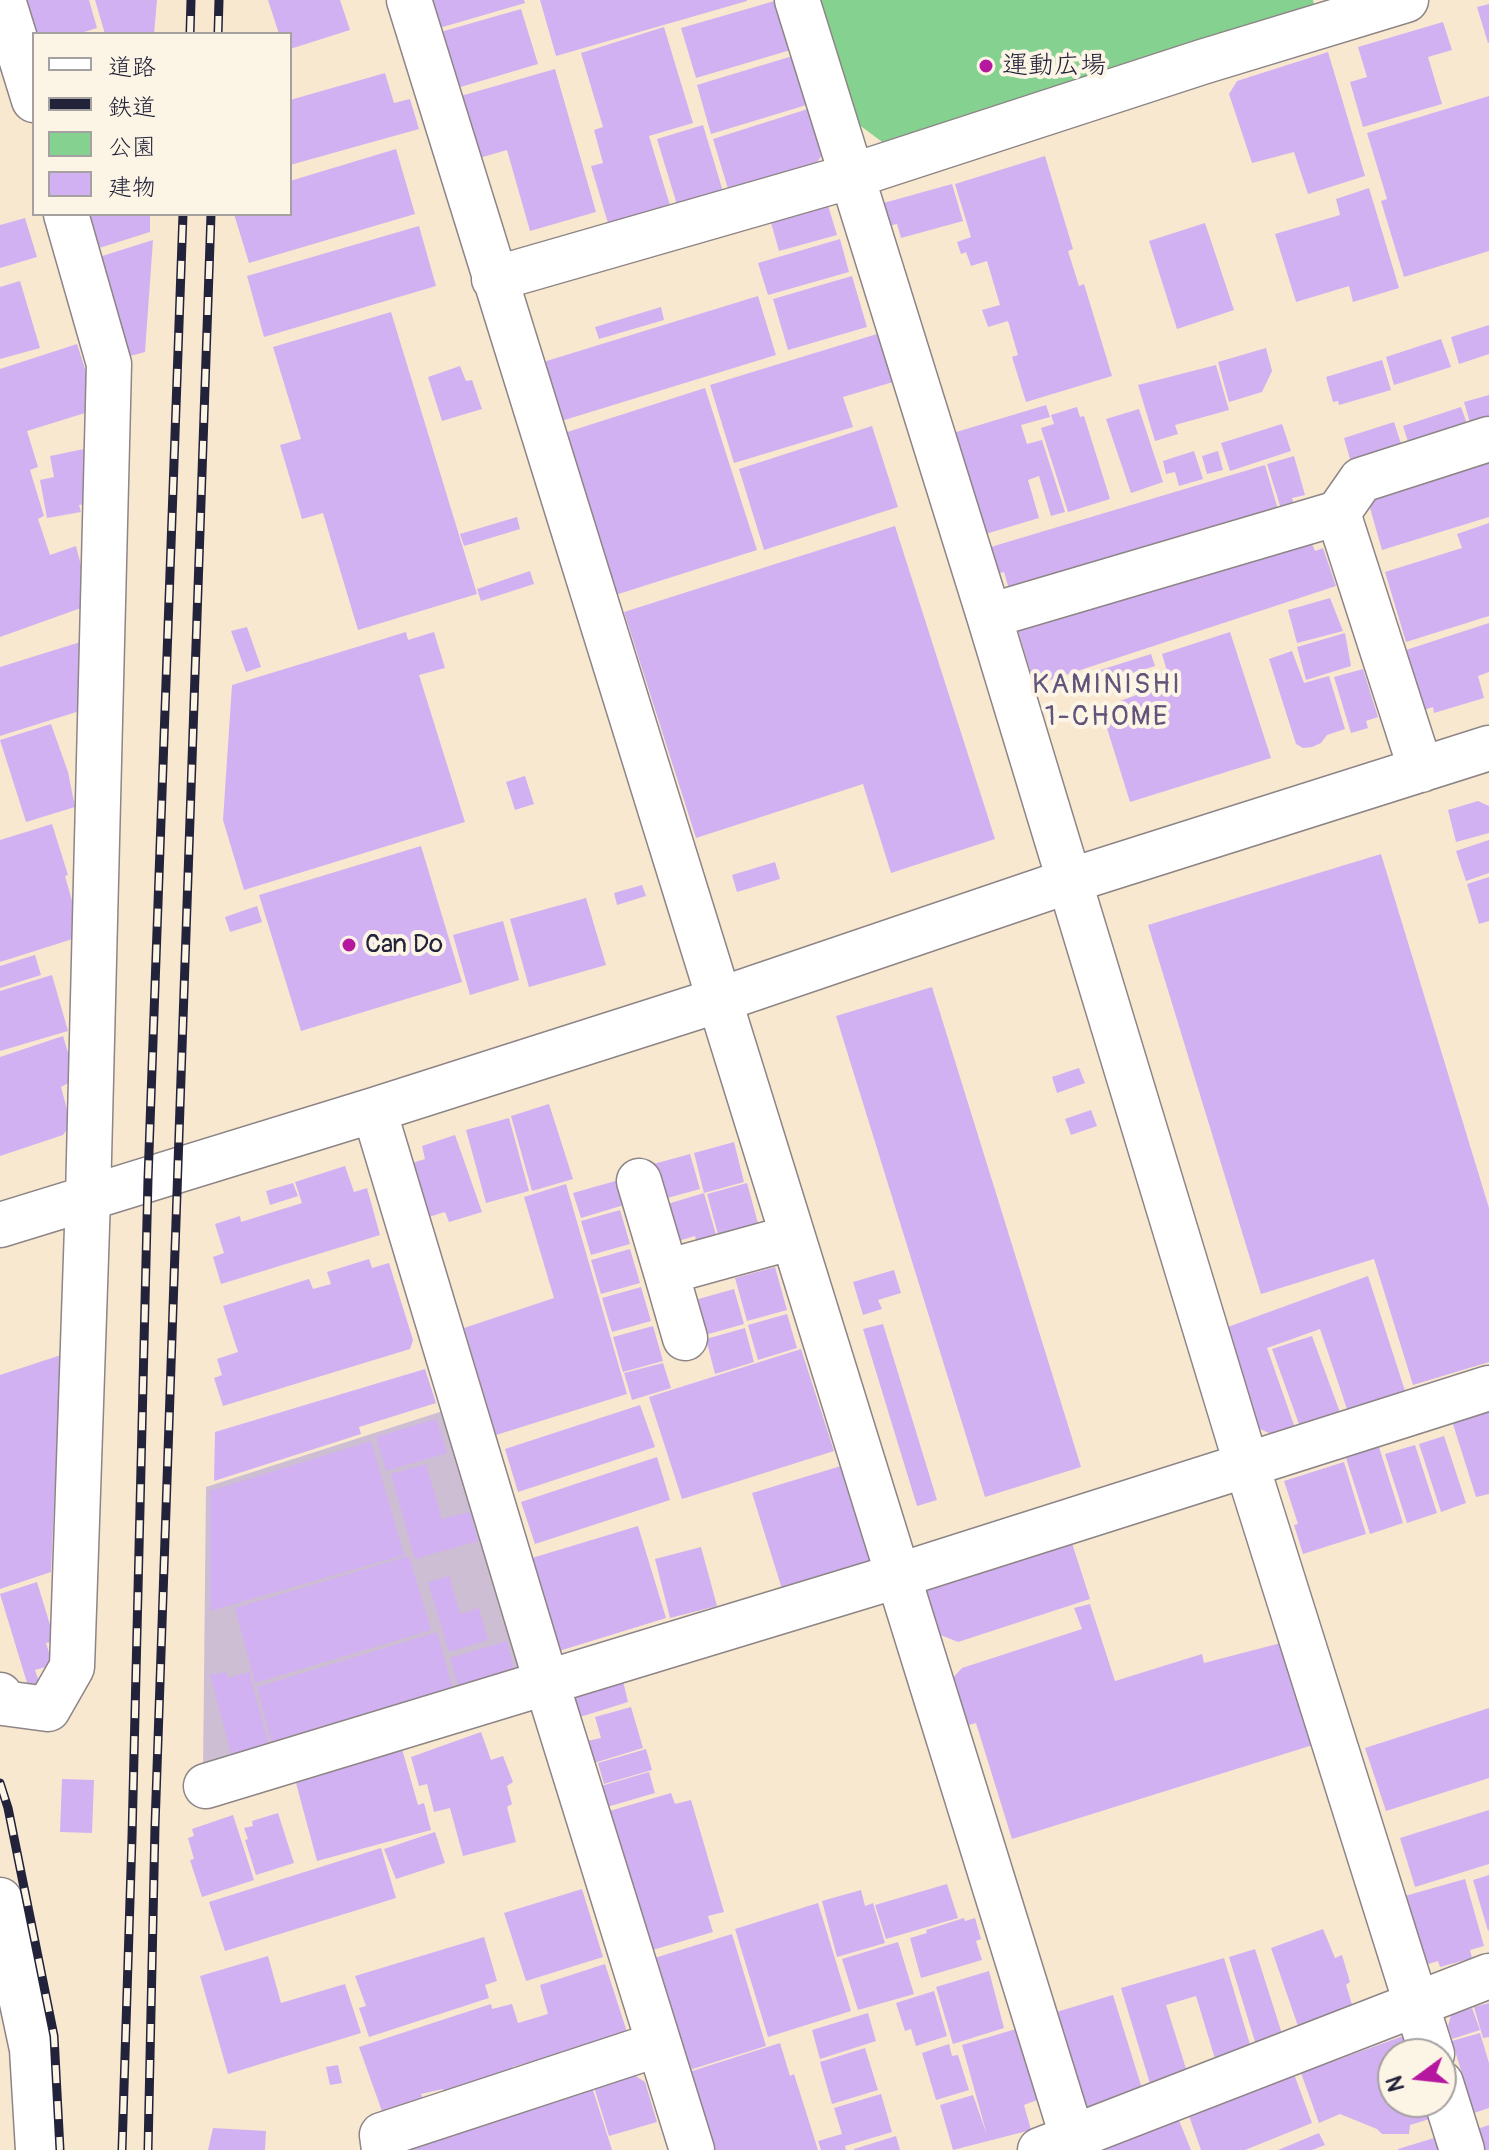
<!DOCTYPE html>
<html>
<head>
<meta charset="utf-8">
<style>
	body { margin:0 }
	#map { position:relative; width:1489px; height:2150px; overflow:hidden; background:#f8e8d0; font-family:Pangolin,"Klee One",sans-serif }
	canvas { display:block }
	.legend { position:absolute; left:32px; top:32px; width:260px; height:184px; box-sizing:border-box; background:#fcf5e5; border:2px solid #a5a1a1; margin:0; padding:10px 14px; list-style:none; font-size:24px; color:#22223b }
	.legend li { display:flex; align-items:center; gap:16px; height:40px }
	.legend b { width:40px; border:2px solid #a5a1a1 }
	.north { position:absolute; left:1377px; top:2038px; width:80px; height:80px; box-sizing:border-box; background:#fcf5e5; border:2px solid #a5a1a1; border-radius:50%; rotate:255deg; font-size:22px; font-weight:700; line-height:32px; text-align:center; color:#22223b }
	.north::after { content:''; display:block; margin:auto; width:28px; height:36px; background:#b5179e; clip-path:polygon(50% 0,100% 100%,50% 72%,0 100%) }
</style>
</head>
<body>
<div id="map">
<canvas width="1489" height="2150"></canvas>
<ul class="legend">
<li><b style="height:10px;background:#fff"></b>道路</li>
<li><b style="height:10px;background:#22223b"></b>鉄道</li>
<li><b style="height:22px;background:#85d290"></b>公園</li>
<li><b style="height:22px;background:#d2b1f2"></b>建物</li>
</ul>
<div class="north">N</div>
</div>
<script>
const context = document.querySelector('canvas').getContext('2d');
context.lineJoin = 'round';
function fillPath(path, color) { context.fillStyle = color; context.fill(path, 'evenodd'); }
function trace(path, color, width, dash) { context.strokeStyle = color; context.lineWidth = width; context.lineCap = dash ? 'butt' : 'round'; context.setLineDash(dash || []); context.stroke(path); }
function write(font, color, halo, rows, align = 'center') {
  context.font = font + ' Pangolin,"Klee One",sans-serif'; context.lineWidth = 8; context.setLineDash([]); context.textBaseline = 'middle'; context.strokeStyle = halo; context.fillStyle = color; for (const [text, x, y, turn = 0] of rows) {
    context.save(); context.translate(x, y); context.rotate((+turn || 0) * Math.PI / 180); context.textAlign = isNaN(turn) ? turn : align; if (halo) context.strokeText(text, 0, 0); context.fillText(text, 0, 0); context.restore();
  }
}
fillPath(new Path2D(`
	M443,1411L524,1672L203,1771L206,1487Z`), '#cdbed3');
fillPath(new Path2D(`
	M819,0H1313L1315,9L885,144L858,124Z`), '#85d290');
fillPath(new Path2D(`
	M21,0H89L97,28L78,34H33Z
	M95,0H157L154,34H105Z
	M268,0H340L350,30L290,49V34H279Z
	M428,0H524L525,3L436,29Z
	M540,0H747V1L556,56Z
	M778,0L794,49L696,78L681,28Z
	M1489,4V43H1488L1477,7Z
	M521,9L538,64L454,89L437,33Z
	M1443,22L1452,50L1428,57L1442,104L1363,127L1350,82L1367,77L1358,47Z
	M664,27L693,123L649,136L672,212L610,230L591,166L603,163L594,130L603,127L581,53Z
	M1328,52L1365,176L1308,194L1294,152L1252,163L1229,94L1237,81Z
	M799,54L813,103L711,134L697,85Z
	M555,69L596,212L530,231L507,150L476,159L457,97Z
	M385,73L394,103L410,99L419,129L290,165V100Z
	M1489,96V251L1404,277L1381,201L1387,199L1367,133Z
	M814,107L827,147L816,164L729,192L713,139Z
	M703,125L724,195L678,208L657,139Z
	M396,149L415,214L249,263L234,214H290V181Z
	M1045,156L1073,249L1068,251L1079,286L1084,284L1112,376L1026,402L1012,357L1018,355L1008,321L988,327L982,310L1000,305L987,261L971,266L966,252L961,254L957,242L971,237L955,184Z
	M952,184L963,221L901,238L897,224L887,226L880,204Z
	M1369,188L1399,288L1353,302L1349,286L1296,302L1275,234L1340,215L1336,199Z
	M827,202L837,235L779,251L770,219Z
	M85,214H150V232L96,249Z
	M25,218L37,257L0,268V225Z
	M1205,223L1234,310L1177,329L1149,241Z
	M419,226L436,286L264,337L247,276Z
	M840,239L849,272L768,295L758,263Z
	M153,240L145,352L130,356L99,257Z
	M852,276L867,327L788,350L773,299Z
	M20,281L40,348L0,359V287Z
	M758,296L776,355L558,422L540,363Z
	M661,307L664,320L599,339L595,327Z
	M391,312L477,594L358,630L323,513L302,519L280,445L301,439L273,347Z
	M1489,325V354L1459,364L1451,337Z
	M877,334L893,382L843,397L853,427L734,463L710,385Z
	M1441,339L1451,367L1394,385L1386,357Z
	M77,344L98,409L27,431L38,467L30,470L44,516L38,519L50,555L76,546L87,589L81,608L0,637V369Z
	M1266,348L1272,371L1262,392L1229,402L1218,362Z
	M1382,360L1391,390L1339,405L1338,401L1333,402L1326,377Z
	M1216,365L1229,410L1175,425L1178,434L1155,441L1138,385Z
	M460,366L466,381L472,380L482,409L442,421L428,377Z
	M705,388L757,550L609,597L558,435Z
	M1489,395V425L1472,430L1464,402Z
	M1046,405L1050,417L1021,425L1027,444L1042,440L1065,512L1051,516L1039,476L1028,480L1039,518L982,535L953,433Z
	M1077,407L1080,417L1084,416L1110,499L1068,512L1041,428L1054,424L1051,415Z
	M1461,407L1469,429L1410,448L1403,426Z
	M1139,409L1163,482L1131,493L1106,419Z
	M1394,422L1403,450L1352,466L1344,438Z
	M1282,424L1291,451L1230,471L1221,443Z
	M872,426L898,507L764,550L739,469Z
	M84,449L94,502L79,505L81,512L47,518L40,480L54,477L50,456Z
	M1194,451L1203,479L1179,486L1175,472L1166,474L1163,461Z
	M1218,451L1223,470L1207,474L1202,456Z
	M1294,456L1305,495L1292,498L1296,511L1283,515L1267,464Z
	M1489,457V517L1382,550L1370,508L1377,493Z
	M1265,465L1281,520L1012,600L1004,572L993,575L984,549Z
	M517,517L520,529L464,546L460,534Z
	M1489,523V616L1406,642L1385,572L1462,548L1457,534Z
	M895,526L995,839L891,873L863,784L696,838L624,612Z
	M1310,539L1315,551L1323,548L1336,586L1044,682L1032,677L1018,630L1022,623Z
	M530,571L534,584L481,601L477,589Z
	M1330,598L1343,631L1297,643L1288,610Z
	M1489,623V672L1478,676L1484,698L1434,713L1433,707L1424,710L1406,650Z
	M247,627L261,667L246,672L231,631Z
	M406,632L408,640L434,632L445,668L419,675L465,822L244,890L223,820L232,685Z
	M1230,632L1271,758L1130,802L1106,725L1126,719L1120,701L1139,694L1135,682L1167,671L1162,654Z
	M1345,633L1351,666L1306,680L1297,647Z
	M90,639L89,708L0,736V667Z
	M1292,651L1304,683L1329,676L1345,729L1327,735L1321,743L1312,747L1303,748L1296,744L1269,659Z
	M1151,654L1155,666L1063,695L1059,683Z
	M1363,669L1378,717L1366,721L1368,728L1351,733L1334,677Z
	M51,724L68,772L75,807L26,822L0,740Z
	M525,776L534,804L515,810L506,782Z
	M1478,801L1489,806V833L1456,842L1448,810Z
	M52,824L68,875L65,876L82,936L0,962V840Z
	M1489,840V873L1466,881L1456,851Z
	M421,846L462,982L301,1031L259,895Z
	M1381,854L1489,1208V1362L1413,1385L1374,1259L1261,1294L1148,925Z
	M775,862L780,879L737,892L732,875Z
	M1489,877V921L1479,924L1467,884Z
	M642,885L646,896L617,905L614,893Z
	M586,898L606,965L529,987L510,919Z
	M257,906L262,922L230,932L225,917Z
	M503,921L519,980L470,995L453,935Z
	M35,955L41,975L0,988V966Z
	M52,975L68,1031L0,1051V991Z
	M932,987L1081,1467L985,1497L836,1016Z
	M63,1036L73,1069L72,1081L61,1087L71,1124L63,1135L0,1156V1057Z
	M1079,1068L1085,1083L1057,1093L1052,1077Z
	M549,1104L573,1179L532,1191L511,1116Z
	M1091,1110L1097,1126L1071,1135L1065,1119Z
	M509,1118L529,1191L486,1203L466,1130Z
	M455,1135L482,1212L449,1222L445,1212L422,1219L406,1165L425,1159L422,1146Z
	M734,1142L744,1182L704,1193L694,1153Z
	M690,1154L700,1189L660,1200L650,1165Z
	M345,1166L354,1192L367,1188L380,1235L221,1284L213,1257L224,1253L215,1224L240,1216L241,1222L302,1203L295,1182Z
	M626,1178L634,1202L581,1218L573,1193Z
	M293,1183L298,1196L270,1205L266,1191Z
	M747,1183L759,1227L719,1238L707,1194Z
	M566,1184L627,1394L496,1435L464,1328L554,1298L524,1197Z
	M704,1193L717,1238L697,1243L695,1236L675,1242L664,1205Z
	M620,1210L630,1244L591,1255L581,1221Z
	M630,1249L640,1283L601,1294L591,1260Z
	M369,1259L372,1268L389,1263L413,1340L410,1349L223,1406L214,1378L222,1375L217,1359L238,1352L223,1306L309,1279L313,1289L331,1284L327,1272Z
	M775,1267L787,1310L747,1321L735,1278Z
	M894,1270L901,1293L878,1300L882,1309L863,1315L853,1282Z
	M1368,1276L1406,1394L1348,1412L1320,1329L1267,1348L1295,1428L1273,1435L1256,1427L1225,1328Z
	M641,1287L651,1321L612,1332L602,1298Z
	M734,1289L744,1324L705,1335L695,1300Z
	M787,1314L797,1348L758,1360L748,1325Z
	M883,1324L937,1500L917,1506L863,1329Z
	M653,1326L663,1361L623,1372L613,1337Z
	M745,1328L754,1362L715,1374L706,1339Z
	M1312,1336L1341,1415L1300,1427L1272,1349Z
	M801,1349L834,1451L682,1499L649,1397Z
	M61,1355L51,1572L0,1589V1375Z
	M663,1363L671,1388L632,1400L624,1373Z
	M425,1369L436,1403L359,1427L361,1434L214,1481L215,1432Z
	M640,1405L655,1447L518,1492L505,1449Z
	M1489,1409V1494L1476,1497L1452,1421Z
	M436,1419L447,1453L386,1471L376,1437Z
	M1444,1436L1466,1503L1441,1512L1419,1444Z
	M371,1441L404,1555L210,1611V1491Z
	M1415,1445L1437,1513L1407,1523L1385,1454Z
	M1379,1447L1403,1523L1370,1534L1346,1458Z
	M657,1457L670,1500L535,1544L521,1502Z
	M1344,1462L1366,1534L1303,1554L1294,1525L1298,1524L1284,1481Z
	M426,1464L442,1519L470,1512L478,1541L415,1559L391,1474Z
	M841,1466L871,1561L782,1589L752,1493Z
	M638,1526L666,1618L559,1651L532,1558Z
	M1071,1540L1090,1599L958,1642L933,1632L924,1599L930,1583Z
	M701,1547L717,1606L670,1618L655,1559Z
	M409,1556L431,1630L255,1683L235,1608Z
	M449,1576L460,1614L479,1608L488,1640L449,1652L428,1582Z
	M37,1582L55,1641L46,1643L53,1665L35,1670L43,1693L31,1696L0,1594Z
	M1090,1604L1115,1681L1202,1654L1204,1663L1281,1643L1313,1745L1012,1839L976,1723L965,1726L950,1681L962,1668L1082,1629L1074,1608Z
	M437,1632L453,1689L272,1744L257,1687Z
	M507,1641L514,1669L458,1686L450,1658Z
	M226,1672L228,1678L249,1672L269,1746L232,1757L210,1675Z
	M623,1681L628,1702L580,1717L574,1696Z
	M631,1707L643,1748L594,1763L587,1741L601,1738L595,1717Z
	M1489,1708V1778L1386,1811L1365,1748Z
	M481,1732L491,1760L503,1756L513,1782L507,1786L512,1804L507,1807L516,1842L463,1856L450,1808L434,1812L427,1784L419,1786L411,1757Z
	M402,1749L418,1805L424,1803L431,1830L317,1861L296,1783Z
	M646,1749L652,1770L604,1784L598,1763Z
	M649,1772L655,1793L607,1807L601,1786Z
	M62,1779L94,1780L92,1833L60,1832Z
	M671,1793L675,1804L691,1800L724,1912L708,1916L713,1932L646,1952L606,1812Z
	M1489,1810V1864L1415,1887L1400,1838Z
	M278,1813L294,1863L256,1875L245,1840L248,1839L244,1828L253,1826L252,1821Z
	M233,1815L254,1880L202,1897L190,1860L194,1859L188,1838L194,1836L192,1829Z
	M435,1832L445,1863L396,1879L384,1849Z
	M381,1848L396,1898L225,1951L209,1902Z
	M1489,1875V1930L1488,1931L1473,1880Z
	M1465,1879L1484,1946L1470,1950L1472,1958L1440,1967L1438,1961L1425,1965L1405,1896Z
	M947,1884L958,1918L886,1939L875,1905Z
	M582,1889L603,1957L526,1981L504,1913Z
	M861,1890L865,1906L873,1903L885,1943L837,1957L822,1901Z
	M818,1903L851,2011L768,2037L735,1929Z
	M964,1918L965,1921L975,1918L981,1939L976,1941L982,1960L921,1978L910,1938L927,1933L926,1930Z
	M1323,1929L1335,1958L1342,1955L1350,1982L1346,1985L1354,2011L1299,2029L1271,1948Z
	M732,1934L766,2046L683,2072L648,1960Z
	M484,1937L497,1981L485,1985L489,1998L369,2037L359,2008L366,2006L355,1976Z
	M898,1942L914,1994L858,2010L842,1959Z
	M1255,1949L1283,2037L1256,2045L1229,1957Z
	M268,1956L281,2003L345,1984L361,2033L228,2074L200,1976Z
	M1224,1958L1252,2051L1216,2062L1196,1996L1166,2005L1188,2075L1151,2087L1121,1988Z
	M605,1964L627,2032L537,2078L531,2062L512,2067L514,2075L445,2095L443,2089L421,2094L424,2102L383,2114L359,2047L491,2004L492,2009L512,2004L518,2023L548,2014L540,1985Z
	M989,1971L1004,2028L953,2044L936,1987Z
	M934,1991L947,2036L916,2046L911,2029L905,2031L896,2003Z
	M1113,1995L1144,2095L1084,2114L1053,2013Z
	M1489,2003V2037L1483,2038L1474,2007Z
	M1472,2008L1480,2030L1452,2039L1448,2026L1451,2015Z
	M868,2013L876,2041L820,2059L812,2030Z
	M1016,2029L1037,2100L1024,2105L1031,2130L953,2150L940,2105L973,2095L987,2135L962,2045Z
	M1480,2033L1489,2063V2108L1474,2113L1452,2041Z
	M1403,2036L1416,2054H1393V2102H1431L1436,2117L1410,2125L1409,2134H1382L1377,2129L1340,2114L1319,2123L1301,2073Z
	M780,2043L790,2076L794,2074L818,2150H711L686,2073Z
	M949,2044L952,2056L958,2055L969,2090L936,2100L922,2053Z
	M865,2048L878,2090L832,2104L820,2062Z
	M338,2065L342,2083L330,2085L326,2067Z
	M1294,2074L1312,2123L1245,2150H1201L1188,2113Z
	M634,2075L645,2082L657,2122L609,2136L594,2087Z
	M591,2084L612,2150H396Z
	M881,2094L892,2132L845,2146L846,2150H821L818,2141L842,2134L834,2108Z
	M1178,2118L1191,2150H1092Z
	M1489,2125V2150H1484L1477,2129Z
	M213,2128L266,2131L265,2150H208Z
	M1319,2133L1325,2145L1312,2150H1278Z
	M896,2136L900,2150H854V2149Z
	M1434,2138L1438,2150H1398V2149Z`), '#d2b1f2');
const minor = new Path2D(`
	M3,0L34,100
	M409,0L1073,2139
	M797,0L989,616L1246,1463L1432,2054
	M494,279L852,176L1202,62L1406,0
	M1338,513L1421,770
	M989,616L1338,513L1361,480L1489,439
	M374,1110L546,1681L692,2150
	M639,1181L666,1272L793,1237
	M0,1225L374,1110L719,1000L1069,881L1489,748
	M666,1272L685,1338
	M0,1695L3,1703L48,1709L72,1667L88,1198L109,364L66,214
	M206,1786L897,1576L1489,1388
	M0,1900L32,2049L38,2150
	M1441,2083L1462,2150
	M384,2150L382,2135L659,2044
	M1040,2150L1489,1976`);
trace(minor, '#8d8586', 47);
trace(minor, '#fff', 44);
const rail = new Path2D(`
	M190,34L191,0
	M218,34L219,0
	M0,1783L8,1808L54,2036L60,2150
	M122,2150L132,1837L148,1179L183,214
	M148,2150L155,1826L211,214`);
trace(rail, '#22223b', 9);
trace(rail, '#fcf5e5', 6, [18]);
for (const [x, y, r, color] of [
	[986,66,8,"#b5179e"],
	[349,945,8,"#b5179e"]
]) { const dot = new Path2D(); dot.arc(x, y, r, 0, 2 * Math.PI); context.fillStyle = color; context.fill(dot); trace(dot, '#fcf5e5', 3); }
write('26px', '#22223b', '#fcf5e5', [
	["運動広場",1002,66],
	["Can Do",365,945]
], 'left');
context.letterSpacing = '2px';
write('28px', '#60547b', '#fcf5e5', [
	["KAMINISHI",1107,686],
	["1-CHOME",1107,718]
]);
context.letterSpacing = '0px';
</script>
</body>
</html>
